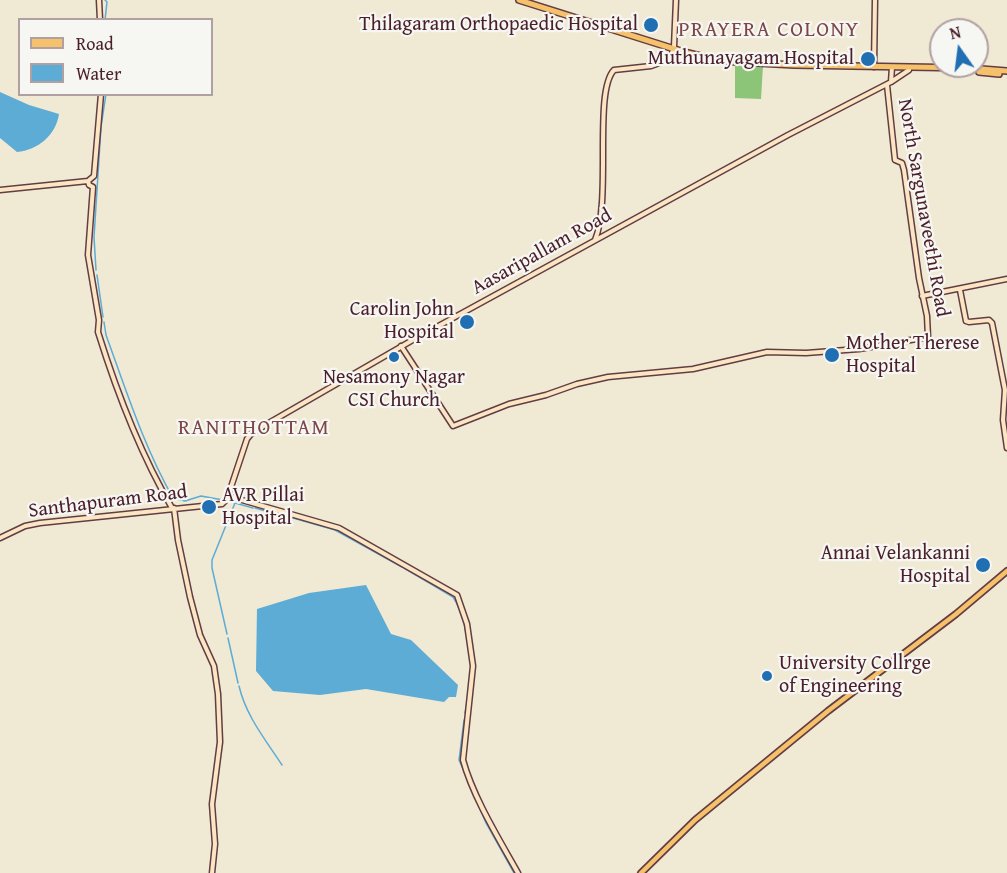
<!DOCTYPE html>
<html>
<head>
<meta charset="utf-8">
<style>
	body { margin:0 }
	#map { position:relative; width:1007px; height:873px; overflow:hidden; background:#f0e9d4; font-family:"Gentium Book Plus",serif }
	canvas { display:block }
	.legend { position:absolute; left:18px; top:18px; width:195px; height:78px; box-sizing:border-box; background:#f6f6f2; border:2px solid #b1a0a2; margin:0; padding:8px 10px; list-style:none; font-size:18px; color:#4a1f2b }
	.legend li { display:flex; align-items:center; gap:12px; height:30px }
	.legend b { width:30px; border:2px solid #b1a0a2 }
	.north { position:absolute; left:929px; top:18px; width:60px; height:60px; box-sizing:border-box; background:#f6f6f2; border:2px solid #b1a0a2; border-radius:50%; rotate:346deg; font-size:16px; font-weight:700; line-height:24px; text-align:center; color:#4a1f2b }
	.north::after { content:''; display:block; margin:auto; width:21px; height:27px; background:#1f6fb2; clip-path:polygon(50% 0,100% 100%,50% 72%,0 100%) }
</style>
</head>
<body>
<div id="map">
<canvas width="1007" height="873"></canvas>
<ul class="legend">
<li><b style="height:8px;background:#f6c16b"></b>Road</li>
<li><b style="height:16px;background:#5cacd6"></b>Water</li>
</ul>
<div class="north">N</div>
</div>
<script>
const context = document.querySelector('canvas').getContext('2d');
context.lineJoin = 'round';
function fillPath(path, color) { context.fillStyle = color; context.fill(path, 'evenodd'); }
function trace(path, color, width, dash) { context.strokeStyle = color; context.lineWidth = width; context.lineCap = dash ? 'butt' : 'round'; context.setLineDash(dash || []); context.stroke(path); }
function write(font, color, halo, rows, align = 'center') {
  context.font = font + ' "Gentium Book Plus",serif'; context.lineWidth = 4.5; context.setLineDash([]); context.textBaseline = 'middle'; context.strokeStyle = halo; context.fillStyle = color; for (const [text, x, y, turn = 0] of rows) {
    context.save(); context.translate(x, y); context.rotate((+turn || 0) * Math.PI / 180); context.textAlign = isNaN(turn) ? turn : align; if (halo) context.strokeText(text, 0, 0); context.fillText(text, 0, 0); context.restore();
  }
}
fillPath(new Path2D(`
	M735,64L763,66L761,99L735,98Z`), '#8cc478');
fillPath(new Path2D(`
	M0,92L29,105L59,114C56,135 38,150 17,152L0,138Z
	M366,585L391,634L411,640L458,685L456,697H449L444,702L366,689L320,695L273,691L256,671L257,609L309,593Z`), '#5cacd6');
trace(new Path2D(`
	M105,0L107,2L105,20
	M0,192L86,183
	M96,270L94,237L101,127L106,94
	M97,275L103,317
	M104,322L106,335C126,390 144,447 173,498L185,501L201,496L223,500
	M228,501L253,508
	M255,508L276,514
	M279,514L335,530L402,567
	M404,568L453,597C466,616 468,646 471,668
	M227,634L212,568V560L235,503
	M228,638L238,683
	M239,686C246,716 265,739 282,765
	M465,713L467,702
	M464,720L459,760L470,785
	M471,788L486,823L514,873`), '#5cacd6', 1.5);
const secondary = new Path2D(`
	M99,0L100,20
	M874,67L875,0
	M891,82L892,67
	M101,94L94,176L88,181L89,185L93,187L88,255L99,320L98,332C117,393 140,453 172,508
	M0,190L88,181
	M595,240C612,199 593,92 614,70L651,66L670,59L674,47L676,0
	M960,290L966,321L969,322L989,320L992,323L1005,390L1003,420L1007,448
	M922,296L1007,279
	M401,346L453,426L509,404L546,395L577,384L608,377L693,369L767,352L806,353L859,349L928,337L927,316L919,278L904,170L902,163L895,160L887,85
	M228,496L339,528L457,595L467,624L473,666L463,760C473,797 499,839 518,873
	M174,508L178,540L190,597L200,635L214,666L218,694L220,742L212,804L215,844L212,873
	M0,538L25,526L40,523L222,504L227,499L247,439L251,434L267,424L411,341L788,135L891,82L909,70V67`);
const primary = new Path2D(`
	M641,873L695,820L828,711L956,614L1007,571`);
const highway = new Path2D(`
	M519,0L684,52L721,61L794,65L969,68L1007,71
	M979,72L999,74`);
trace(secondary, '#633d44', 7);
trace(primary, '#633d44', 8);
trace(highway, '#633d44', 8);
trace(secondary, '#fbe6c4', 4);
trace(primary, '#f6c16b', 4.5);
trace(highway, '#f6c16b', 5);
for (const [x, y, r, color] of [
	[651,25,8,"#1f6fb2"],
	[868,59,8,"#1f6fb2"],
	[467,322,8,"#1f6fb2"],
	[832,355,8,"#1f6fb2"],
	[394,357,6,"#1f6fb2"],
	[209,507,8,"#1f6fb2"],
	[983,565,8,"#1f6fb2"],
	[767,676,6,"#1f6fb2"]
]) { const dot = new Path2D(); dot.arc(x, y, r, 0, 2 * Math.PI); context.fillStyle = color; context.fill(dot); trace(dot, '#f6f6f2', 2); }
write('20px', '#4a1f2b', '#f6f6f2', [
	["Thilagaram Orthopaedic Hospital",638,25],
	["Muthunayagam Hospital",854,59],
	["Carolin John",454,310],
	["Hospital",454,333],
	["Mother Therese",846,344,"left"],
	["Hospital",846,367,"left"],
	["Nesamony Nagar",394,378,"center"],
	["CSI Church",394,401,"center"],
	["AVR Pillai",222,496,"left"],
	["Hospital",222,519,"left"],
	["Annai Velankanni",970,554],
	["Hospital",970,577],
	["University Collrge",779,664,"left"],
	["of Engineering",779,687,"left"]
], 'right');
write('20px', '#4a1f2b', '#f6f6f2', [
	["North Sargunaveethi Road",923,208,80],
	["Aasaripallam Road",542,252,-29],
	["Santhapuram Road",108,502,-7]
]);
context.letterSpacing = '1.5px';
write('21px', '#7d4647', '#f6f6f2', [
	["PRAYERA COLONY",769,31],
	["RANITHOTTAM",254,429]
]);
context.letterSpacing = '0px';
</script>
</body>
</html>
